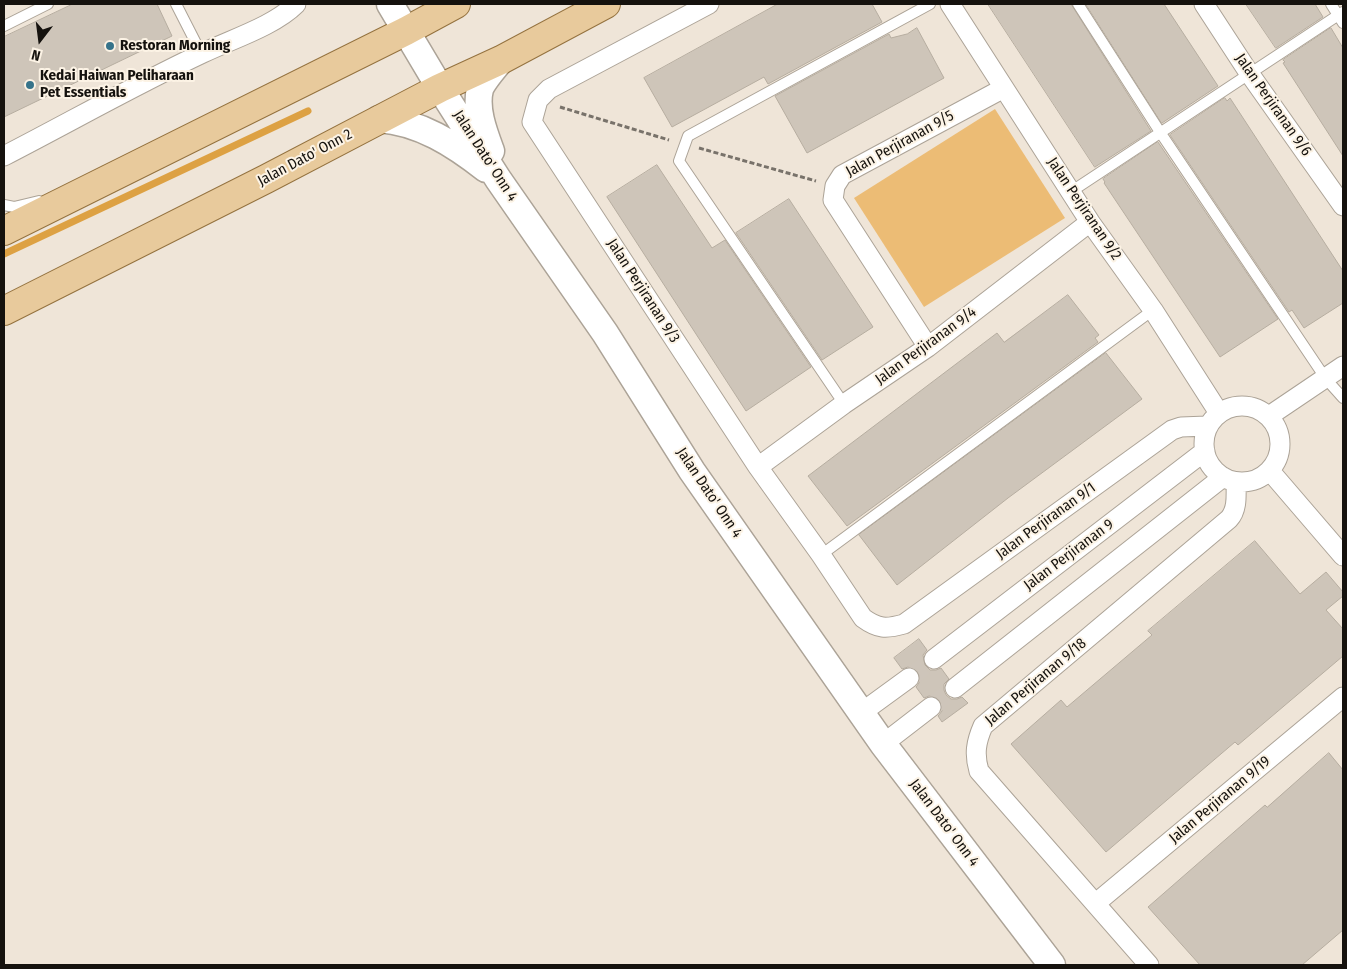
<!DOCTYPE html>
<html>
<head>
<meta charset="utf-8">
<style>
	body { margin:0 }
	#map { position:relative; width:1347px; height:969px; overflow:hidden; background:#efe5d8; font-family:"Fira Sans Condensed",sans-serif }
	canvas { display:block }
	.frame { position:absolute; inset:0; border:5px solid #15120e; pointer-events:none }
	.north { position:absolute; left:15px; top:15px; width:50px; height:50px; -webkit-text-stroke:4px #fcf3e5; paint-order:stroke; rotate:195deg; font-size:14px; font-weight:700; line-height:20px; text-align:center; color:#15120e }
	.north::after { content:''; display:block; margin:auto; width:18px; height:22px; background:#15120e; clip-path:polygon(50% 0,100% 100%,50% 72%,0 100%) }
</style>
</head>
<body>
<div id="map">
<canvas width="1347" height="969"></canvas>
<div class="frame"></div>
<div class="north">N</div>
</div>
<script>
const context = document.querySelector('canvas').getContext('2d');
context.lineJoin = 'round';
function fillPath(path, color) { context.fillStyle = color; context.fill(path, 'evenodd'); }
function trace(path, color, width, dash) { context.strokeStyle = color; context.lineWidth = width; context.lineCap = dash ? 'butt' : 'round'; context.setLineDash(dash || []); context.stroke(path); }
function write(font, color, halo, rows, align = 'center') {
  context.font = font + ' "Fira Sans Condensed",sans-serif'; context.lineWidth = 4; context.setLineDash([]); context.textBaseline = 'middle'; context.strokeStyle = halo; context.fillStyle = color; for (const [text, x, y, turn = 0] of rows) {
    context.save(); context.translate(x, y); context.rotate((+turn || 0) * Math.PI / 180); context.textAlign = isNaN(turn) ? turn : align; if (halo) context.strokeText(text, 0, 0); context.fillText(text, 0, 0); context.restore();
  }
}
fillPath(new Path2D(`
	M995,109L1065,218L924,307L854,198Z`), '#ecbc75');
trace(new Path2D(`
	M4,254L308,111`), '#dda143', 7);
const building = new Path2D(`
	M73,4H157L172,36L4,117V37Z
	M778,4H872L882,22L768,84L764,77L672,127L644,78Z
	M988,4H1071L1151,131L1095,167Z
	M1086,4H1164L1218,86L1162,123Z
	M1246,4H1315L1323,17L1276,48Z
	M917,28L944,78L807,153L775,96L889,34L891,38L907,34Z
	M1331,28L1343,48V156L1283,63L1285,62L1283,60Z
	M1225,98L1227,101L1230,98L1343,271V303L1304,328L1292,310L1289,312L1170,135Z
	M1158,142L1278,319L1220,357L1104,183L1105,182L1103,179Z
	M657,165L712,248L725,240L811,367L746,411L607,197Z
	M789,199L873,327L822,360L736,233Z
	M1068,295L1099,335L1095,338L1098,342L847,526L808,476L997,333L1004,342Z
	M1106,353L1142,399L1008,498L897,585L859,535Z
	M1255,541L1300,594L1326,572L1343,592V596L1326,610L1343,629V656L1238,745L1235,742L1106,852L1011,744L1061,700L1067,707L1152,635L1148,631Z
	M919,639L927,650L923,655L925,665L930,670H936L941,668L949,679L944,684V690L946,695L951,699H957L962,697L968,703L942,722L938,716L942,711V705L940,701L935,696H929L924,698L916,687L919,683L920,677L918,671L913,668L908,667L902,669L894,658Z
	M1329,753L1343,770V930L1302,965H1200L1148,907L1265,805L1267,807Z`);
fillPath(building, '#cec5b9');
trace(building, '#b6ada0', 1);
trace(new Path2D(`
	M909,678L934,659
	M931,707L955,688`), '#cec5ba', 19, [19, 9]);
const lane = new Path2D(`
	M176,4L201,53
	M1078,4L1160,132L1326,379L1343,398
	M1331,4L1343,23
	M4,26L48,4
	M1072,191L1343,12
	M4,205L14,207L39,201
	M844,404L679,161L688,136L930,4
	M821,555L1153,310`);
const street = new Path2D(`
	M709,4L549,89L538,100L532,122L758,467L821,555L863,618C878,629 886,629 904,624L1172,430L1181,427L1207,426
	M950,4L1090,222L1153,310L1219,413
	M1204,4L1249,73L1343,206
	M4,156C70,122 135,85 203,53C232,39 274,26 296,4
	M928,347L833,200L835,186L842,175L1004,88
	M1204 444a38 38 0 1 1 76 0a38 38 0 1 1-76 0Z
	M1269,416L1343,366
	M758,467L844,404L928,347L1090,222
	M1270,471L1343,556
	M934,659L1205,451
	M955,688L1223,477
	M861,713L909,678
	M883,744L931,707
	M1096,903L1343,697
	M1149,965L979,771C974,754 976,742 983,726L1229,519C1238,509 1236,494 1236,482`);
const secondary = new Path2D(`
	M390,4L440,88L498,179L605,333L692,471L883,744L1052,965
	M379,119C420,122 454,144 486,169
	M491,151C484,132 475,109 480,89C483,81 495,67 501,60`);
const primary = new Path2D(`
	M4,231L406,31L456,4
	M4,311L266,179L440,88L501,60L606,4`);
trace(lane, '#aca397', 12);
trace(street, '#aca397', 21);
trace(secondary, '#aca397', 29);
trace(primary, '#94723f', 30);
trace(new Path2D(`
	M560,107L669,140
	M699,148L816,181`), '#78726a', 3, [5, 2.5]);
trace(lane, '#fff', 10);
trace(street, '#fff', 19);
trace(secondary, '#fff', 26);
trace(primary, '#e8ca9c', 28);
for (const [x, y, r, color] of [
	[110,46,5,"#36738a"],
	[30,85,5,"#36738a"]
]) { const dot = new Path2D(); dot.arc(x, y, r, 0, 2 * Math.PI); context.fillStyle = color; context.fill(dot); trace(dot, '#fcf3e5', 2); }
write('bold 15px', '#15120e', '#fcf3e5', [
	["Restoran Morning",120,46],
	["Kedai Haiwan Peliharaan",40,76],
	["Pet Essentials",40,93]
], 'left');
write('15px', '#15120e', '#fcf3e5', [
	["Jalan Perjiranan 9/6",1273,105,55],
	["Jalan Perjiranan 9/5",900,144,-29],
	["Jalan Dato' Onn 4",485,156,57],
	["Jalan Dato' Onn 2",305,158,-28],
	["Jalan Perjiranan 9/2",1084,209,56],
	["Jalan Perjiranan 9/3",643,291,57],
	["Jalan Perjiranan 9/4",926,346,-36],
	["Jalan Dato' Onn 4",709,493,56],
	["Jalan Perjiranan 9/1",1046,521,-36],
	["Jalan Perjiranan 9",1069,555,-37],
	["Jalan Perjiranan 9/18",1036,682,-40],
	["Jalan Perjiranan 9/19",1220,800,-40],
	["Jalan Dato' Onn 4",944,823,53]
]);
</script>
</body>
</html>
